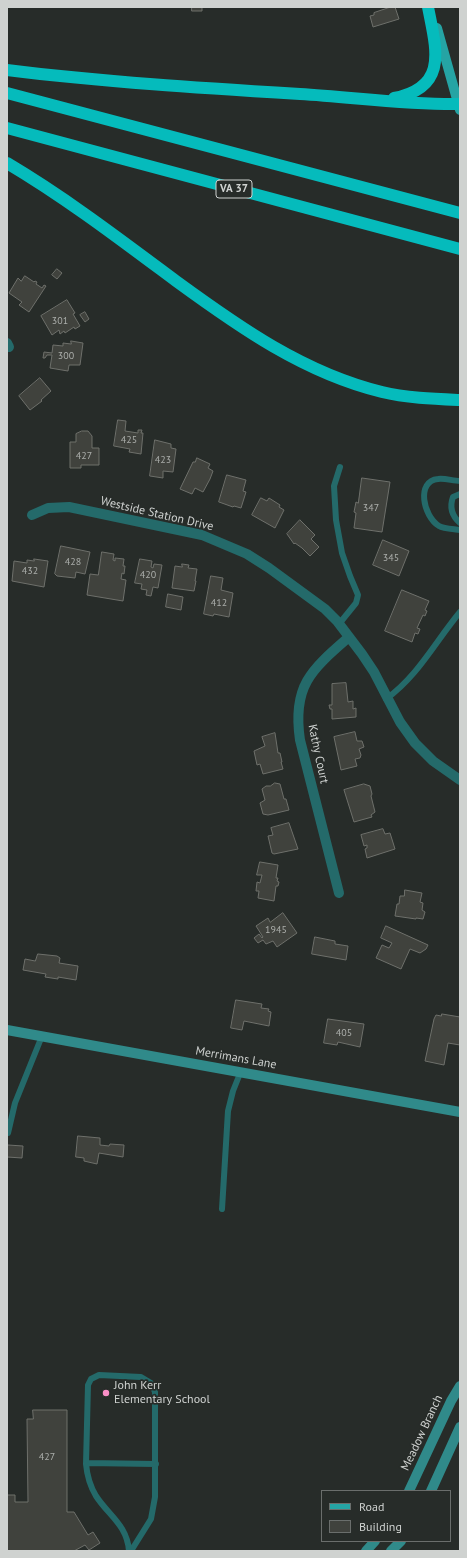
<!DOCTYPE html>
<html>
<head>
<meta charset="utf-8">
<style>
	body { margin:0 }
	#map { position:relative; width:467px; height:1558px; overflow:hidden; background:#272c29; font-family:"PT Sans",sans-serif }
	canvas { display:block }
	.frame { position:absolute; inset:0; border:8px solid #cfd2d0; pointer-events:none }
	.legend { position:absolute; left:321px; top:1490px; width:130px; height:52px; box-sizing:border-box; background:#272c29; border:1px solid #6a6e6c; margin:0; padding:5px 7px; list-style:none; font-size:12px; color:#cfd2d0 }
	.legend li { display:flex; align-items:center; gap:8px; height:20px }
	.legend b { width:20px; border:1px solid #6a6e6c }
</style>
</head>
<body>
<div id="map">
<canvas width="467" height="1558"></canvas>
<div class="frame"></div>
<ul class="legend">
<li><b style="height:5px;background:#25a4a4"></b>Road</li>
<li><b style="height:11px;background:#40423d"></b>Building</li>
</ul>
</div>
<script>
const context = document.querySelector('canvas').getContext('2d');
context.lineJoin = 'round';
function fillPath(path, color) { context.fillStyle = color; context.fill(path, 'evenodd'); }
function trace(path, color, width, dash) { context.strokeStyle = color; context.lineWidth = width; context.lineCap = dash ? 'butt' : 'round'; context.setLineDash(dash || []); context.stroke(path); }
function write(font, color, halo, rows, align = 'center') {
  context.font = font + ' "PT Sans",sans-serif'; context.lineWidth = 3.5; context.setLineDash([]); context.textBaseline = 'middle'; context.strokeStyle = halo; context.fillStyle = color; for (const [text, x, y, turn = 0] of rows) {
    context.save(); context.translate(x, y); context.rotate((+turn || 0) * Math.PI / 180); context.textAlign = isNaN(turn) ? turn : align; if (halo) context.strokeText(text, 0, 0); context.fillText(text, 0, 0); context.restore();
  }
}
const building = new Path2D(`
	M192,7H202V11H192Z
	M391,7H395L399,19L373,27L370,16L374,15V13Z
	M57,269L62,273L57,279L52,275Z
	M25,276L34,282L35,281L37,282L36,284L42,288L44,285L46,286L29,312L19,305L22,302L9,293L18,278L21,281Z
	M67,300L75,313L73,314L80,326L75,329L74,327L65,333L64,331L60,334L59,330L52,335L41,316Z
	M85,312L89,319L85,322L80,315Z
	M71,341L83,343L80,365H69L68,371L50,368L52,355H47L45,358H43L44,352L52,353L53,345L63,346V343L71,344Z
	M40,378L51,391L41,400L42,401L30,410L19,396Z
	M118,420L126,421L125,431L138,433V430H142L141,433H143L141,454L129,452L130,449L114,446Z
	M82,431H88L92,436V448H99V465H81V468H70V442H76V434Z
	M155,440L171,444V448L176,449L173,472L163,471V478L150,476Z
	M197,458L210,464L208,468L213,471L210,479L203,492L195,488L192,494L180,489L193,462H195Z
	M227,475L246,480L243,491L246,492L241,508L234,506L233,507L219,502Z
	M362,478L390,482L382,532L354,528L356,513L354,512L356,502L358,503Z
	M261,498L267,501L269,498L280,505L279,507L284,510L275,528L252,515Z
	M300,520L315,535L311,539L319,547L310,556L302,548L295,543L294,544L287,534Z
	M383,540L409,551L399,576L373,565Z
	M61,546L90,552L85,574L76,572L75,578L57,576L55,574Z
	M102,552L114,554L113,560L115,561V558L124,559L123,566H125L124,574L122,573L121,579L126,580L123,601L87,595L90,574L98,575Z
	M34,559L48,561L44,587L12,581L14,561L27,563V560L34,561Z
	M140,559L152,561L151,567L153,568L154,564L162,565L158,588L153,587L151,596L146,595L147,590L141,589L142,584L135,583Z
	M182,564L189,565L188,568L197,569L195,581H196L194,591L172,588L175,566L182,567Z
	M211,576L223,578L221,590L233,593L229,617L214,614L213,616L204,614Z
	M402,590L429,601L425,610L427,611L425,616L423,615L417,628L420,629L418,634L415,633L412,642L385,631Z
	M168,594L183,597L181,610L166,607Z
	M346,683L348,702L353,701V709L356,708V717L332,719V709H330L329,705H332V684Z
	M355,732L357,741H362L364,747L359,749L361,755L360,758L355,759L357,766L341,770L334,737Z
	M275,733L278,753H280L282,762H281L283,769L263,774L260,764L257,765L254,751L265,746L262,737Z
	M275,783L280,784L284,799H286L289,810L268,815L263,814L260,803L265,800L262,789L266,786H270Z
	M364,784L370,786L372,794L371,796L375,812L371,815L372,817L354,822L344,790Z
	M289,823L298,849L274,854L272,853L268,836L273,835L271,828Z
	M383,829L385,834L390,833L395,849L367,858L365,849L367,848V845L364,846L361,835Z
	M260,862L278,865L276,878H278L277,881L279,882L278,886H276L274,901L258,898L259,891H256L257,882L260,883L262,875H257Z
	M405,890L422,893L420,902L423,903L422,910L425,912L423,919L416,918V919L395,916L397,904H399L400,896H404Z
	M283,913L297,933L277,947L273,941L266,944L263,940L258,943L254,938L259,934L262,938L263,937L256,926L268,918L270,922Z
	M386,926L428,945L426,949L420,953L410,949L401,969L376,958L382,945L389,948L392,943L381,938Z
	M315,937L335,941V944L348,946L346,960L312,954Z
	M38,954L57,956L60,958L59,963L78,966L76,980L58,977V979L45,977L46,974L23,970L25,959L35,961Z
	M236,1000L262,1004L261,1008L269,1009L268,1011L271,1012L269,1026L244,1021L242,1030L231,1028Z
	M442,1014L460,1017V1045L448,1043L444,1065L425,1061L434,1019L436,1015L441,1016Z
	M328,1019L364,1024L360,1047L338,1042L337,1045L324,1043Z
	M78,1136L100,1138V1145L109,1146L110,1144L124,1145L123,1157L99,1153L97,1164L84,1161V1158L76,1157Z
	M8,1145L23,1146L22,1158L7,1157V1163Z
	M33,1410H67V1512H74L88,1535L93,1532L100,1543L89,1550L85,1545L74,1551H7V1495H15V1502H28L27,1419H33Z`);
fillPath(building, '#40423d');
trace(building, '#6e706b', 1);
trace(new Path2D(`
	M460,481C453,481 445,478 438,479C416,481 423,516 439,526C444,529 454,529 460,530
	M460,494L453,497C449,508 452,516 460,523
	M339,624L356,603L358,595L350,576L342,553L336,520L334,486L340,467
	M386,699C418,676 435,642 460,612
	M8,1133L15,1103L42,1036
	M222,1209L228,1111L233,1091L241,1071
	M86,1463L156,1464
	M129,1551C127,1525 109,1516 96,1496C90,1486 87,1475 86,1464L88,1385L91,1379L99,1375L141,1377L151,1383L155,1392V1497L151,1519L131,1551`), '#246a6a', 6);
trace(new Path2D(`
	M7,343L9,347
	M32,515L48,508L69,507L202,535L247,554L269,568L325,609L337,621L362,654L374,672L400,722L415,743L433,761L460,780
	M339,893L300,740C292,686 311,670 349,637`), '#246a6a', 10);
trace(new Path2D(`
	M7,1030L460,1112
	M409,1491L451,1401L460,1386
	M431,1491L460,1427
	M366,1551L375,1541
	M391,1551L401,1541`), '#308a8a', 10);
trace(new Path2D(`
	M437,28L460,110`), '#25a4a4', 10);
trace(new Path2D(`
	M7,70C104,82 202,88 300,94C353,97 407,105 460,104
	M7,93L460,213
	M394,98C449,87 436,49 428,7
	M7,128L460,249
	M7,163C66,198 121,240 176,281C239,327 304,373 382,392C406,398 435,399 460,400`), '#05bbbc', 12);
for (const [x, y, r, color] of [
	[106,1393,4,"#fa8fc6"]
]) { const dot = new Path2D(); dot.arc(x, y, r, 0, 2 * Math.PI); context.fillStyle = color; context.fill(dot); trace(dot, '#272c29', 1.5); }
write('10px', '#abaeab', null, [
	["301",60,321],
	["300",66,356],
	["425",129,440],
	["427",84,456],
	["423",163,460],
	["347",371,508],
	["345",391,558],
	["428",73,562],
	["432",30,571],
	["420",148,575],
	["412",219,603],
	["1945",276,930],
	["405",344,1033],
	["427",47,1457]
]);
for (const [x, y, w] of [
	[234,189,36]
]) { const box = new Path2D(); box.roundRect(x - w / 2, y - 9, w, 18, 3); context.fillStyle = '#272c29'; context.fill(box); trace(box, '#cfd2d0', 1); }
write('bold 11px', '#cfd2d0', null, [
	["VA 37",234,189]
]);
write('12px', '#cfd2d0', '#272c29', [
	["Westside Station Drive",157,514,13],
	["Kathy Court",318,754,78],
	["Merrimans Lane",236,1058,10],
	["Meadow Branch",422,1433,-65]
]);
write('12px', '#cfd2d0', '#272c29', [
	["John Kerr",114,1386],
	["Elementary School",114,1400]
], 'left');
</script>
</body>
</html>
